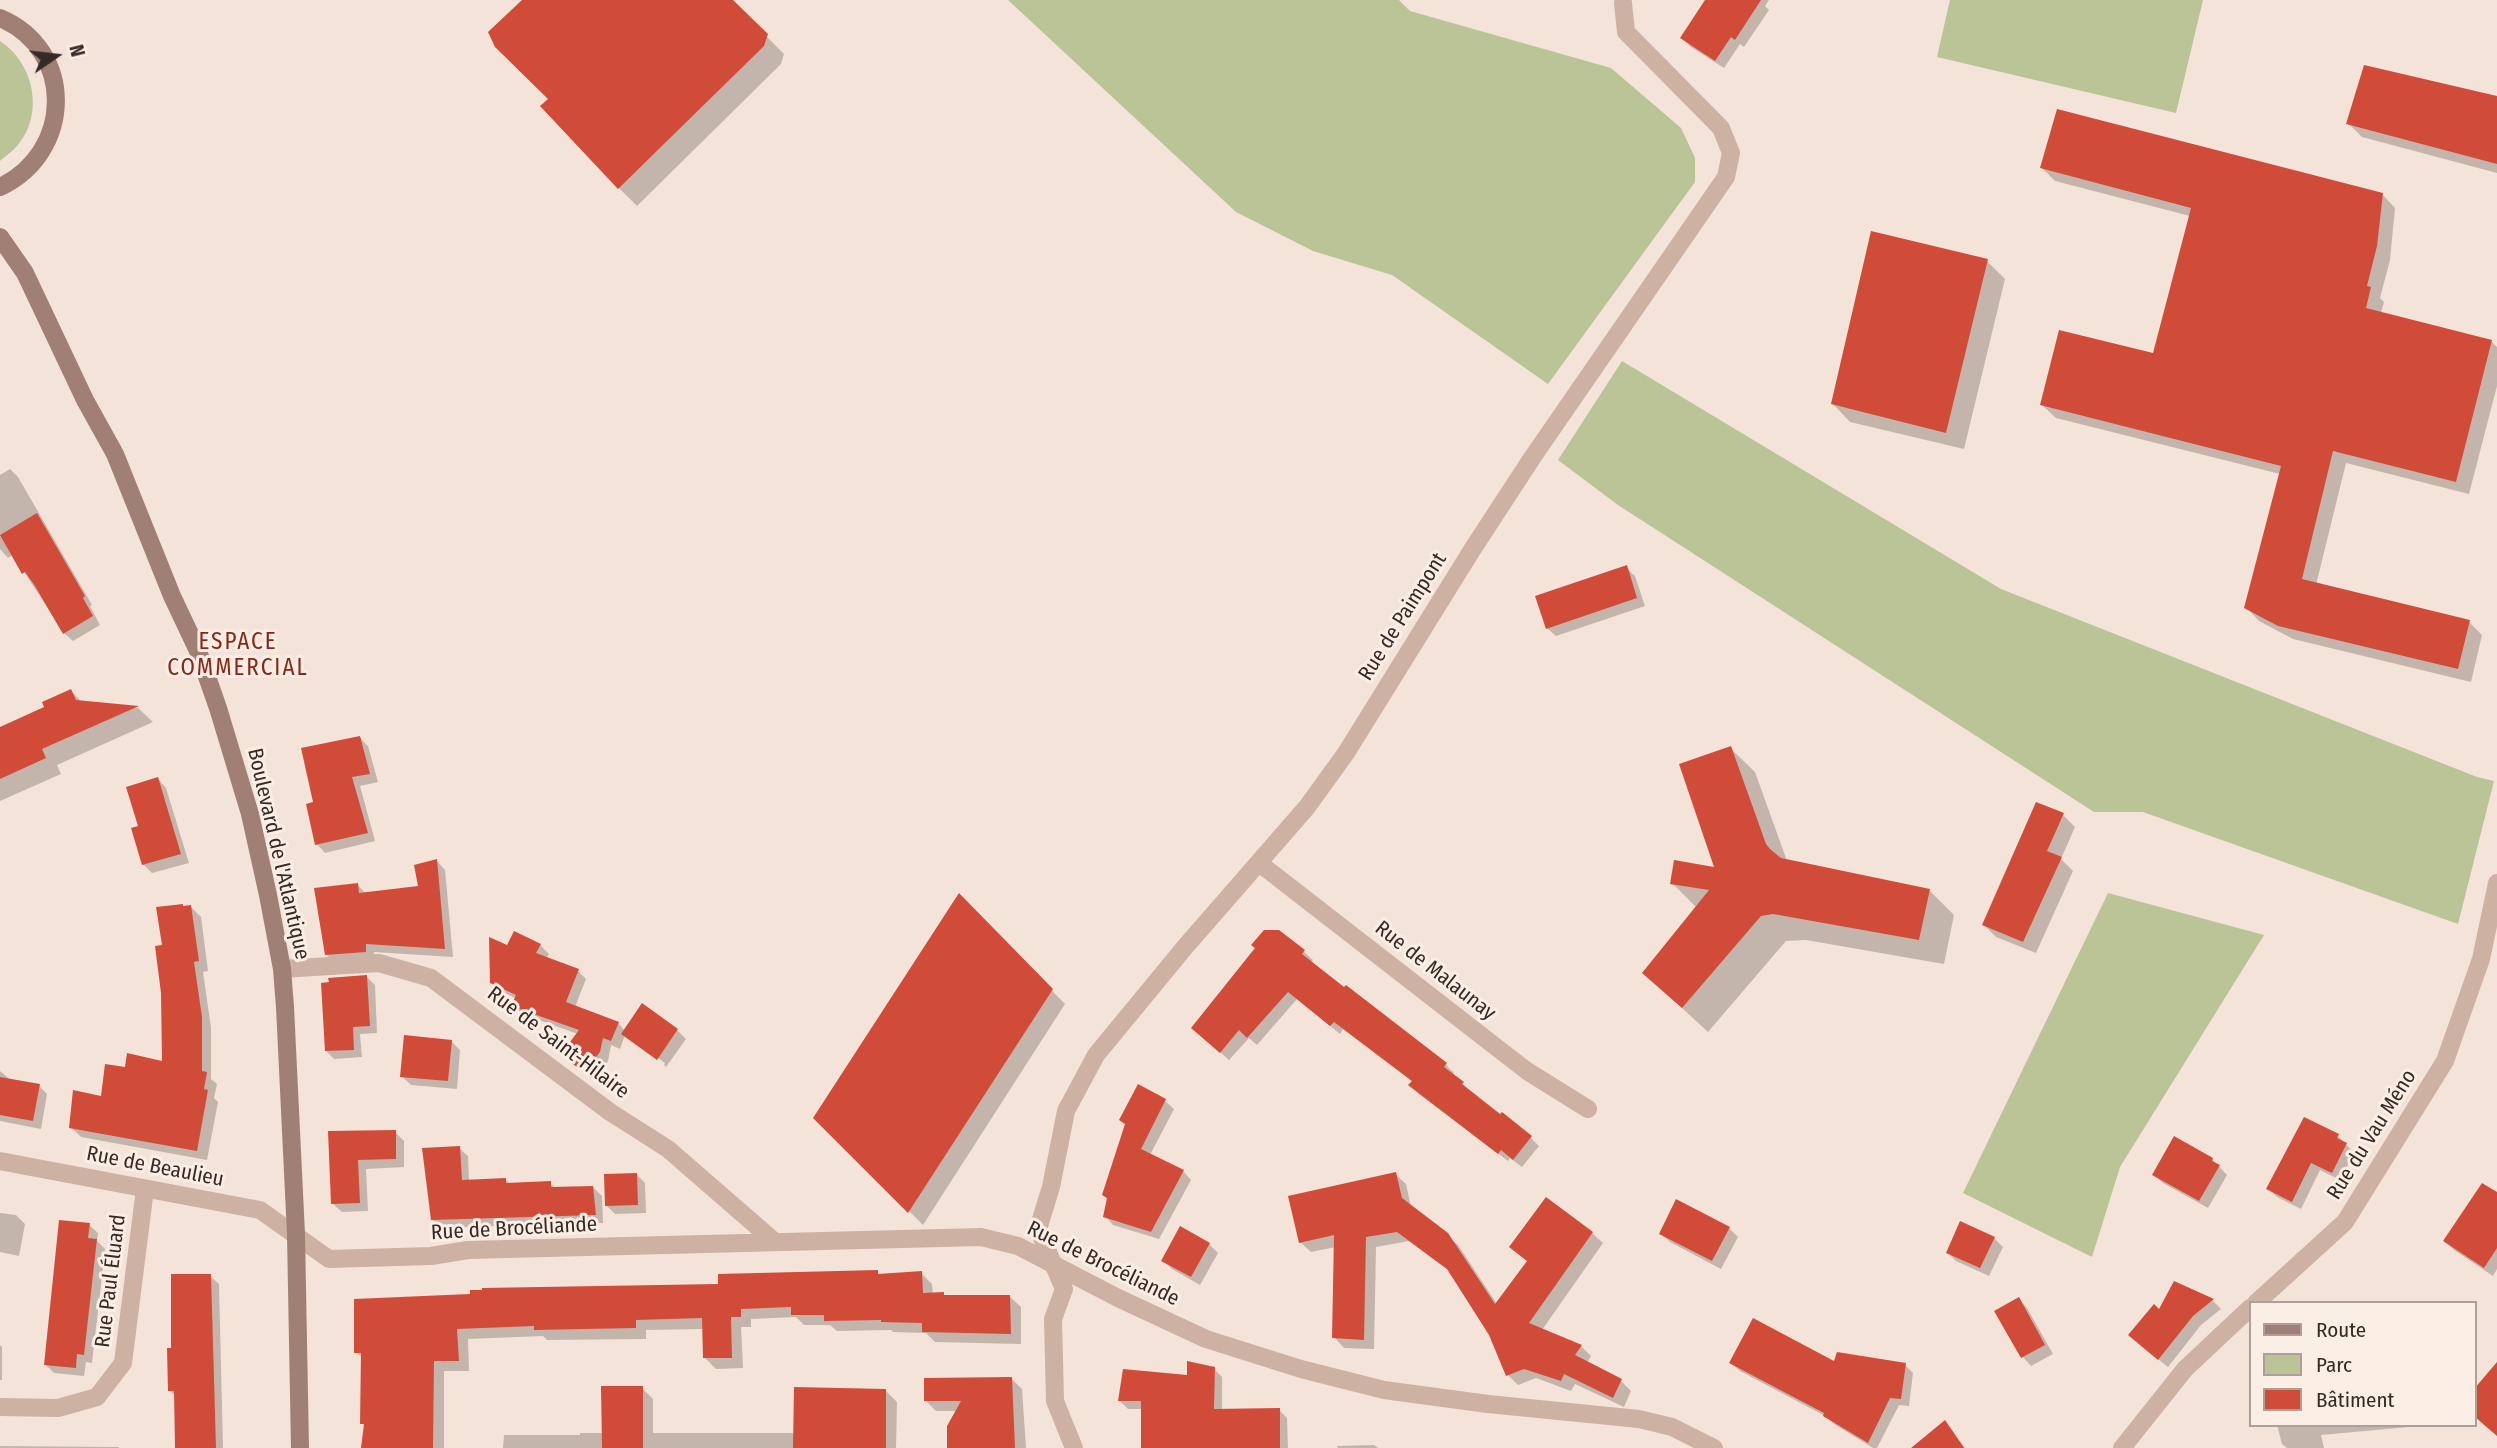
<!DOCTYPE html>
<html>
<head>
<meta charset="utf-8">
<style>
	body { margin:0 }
	#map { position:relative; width:2497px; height:1448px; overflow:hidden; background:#f4e3d8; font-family:"Fira Sans Condensed",sans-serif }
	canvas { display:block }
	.legend { position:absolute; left:2249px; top:1301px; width:228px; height:126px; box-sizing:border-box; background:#fbeee5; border:2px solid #ad9f99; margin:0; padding:9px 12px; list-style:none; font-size:21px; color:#372926 }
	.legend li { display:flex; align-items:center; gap:14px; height:35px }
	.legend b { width:35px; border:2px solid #ad9f99 }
	.north { position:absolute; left:21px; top:21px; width:70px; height:70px; -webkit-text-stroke:5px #fbeee5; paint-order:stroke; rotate:76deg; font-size:19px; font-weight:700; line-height:28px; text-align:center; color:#372926 }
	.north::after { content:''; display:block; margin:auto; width:24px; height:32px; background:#372926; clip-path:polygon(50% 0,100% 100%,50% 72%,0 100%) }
</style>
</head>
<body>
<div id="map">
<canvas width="2497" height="1448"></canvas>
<ul class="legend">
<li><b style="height:9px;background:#a07f74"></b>Route</li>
<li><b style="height:19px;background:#bac497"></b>Parc</li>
<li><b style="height:19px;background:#d14b39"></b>Bâtiment</li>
</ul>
<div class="north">N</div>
</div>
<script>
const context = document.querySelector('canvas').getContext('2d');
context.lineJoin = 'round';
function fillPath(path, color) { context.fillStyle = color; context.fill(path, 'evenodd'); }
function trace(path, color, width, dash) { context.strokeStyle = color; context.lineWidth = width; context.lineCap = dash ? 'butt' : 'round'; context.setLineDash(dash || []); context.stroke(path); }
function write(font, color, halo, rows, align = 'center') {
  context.font = font + ' "Fira Sans Condensed",sans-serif'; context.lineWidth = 6; context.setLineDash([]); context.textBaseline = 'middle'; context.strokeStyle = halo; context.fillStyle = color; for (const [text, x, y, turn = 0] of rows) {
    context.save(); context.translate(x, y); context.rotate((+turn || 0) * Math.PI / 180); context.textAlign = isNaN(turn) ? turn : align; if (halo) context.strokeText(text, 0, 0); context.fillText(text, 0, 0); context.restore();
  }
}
fillPath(new Path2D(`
	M1008,0H1399L1410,11L1611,68L1681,128L1695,158V182L1548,384L1392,275L1313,251L1236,212Z
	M1950,0H2203L2176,113L1937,57Z
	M0,41C34,63 45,114 17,146C12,152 5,156 0,161Z
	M1622,361L2001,589L2477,777L2494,781L2458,924L2143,812H2094L1618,505L1558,460Z
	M2108,893L2264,935L2120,1167L2092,1257L1963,1193Z`), '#bac497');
fillPath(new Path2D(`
	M524,0H730L784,54L781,64L637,206L619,188L550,100Z
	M1707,0H1769L1765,6L1769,10L1744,47L1740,44L1724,68L1691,47L1682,38Z
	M2497,98V173L2362,137L2348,123Z
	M2042,168L2382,194L2395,208L2390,260L2380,298L2384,302L2381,313L2492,342L2497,347V386L2469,494L2346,463L2316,585L2469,622L2482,635L2471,682L2293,639L2259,621L2246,607L2280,474L2056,418L2042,405L2154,355L2190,216L2055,181Z
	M1987,261L2005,279L1964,449L1850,422L1833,404Z
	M10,469L18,477L92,605L90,606L100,625L73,641L64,633L13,555L8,558L0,549V475Z
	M1626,568L1635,576L1645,606L1556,636L1547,628Z
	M71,691L83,703L138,708L153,722L57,765L61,774L0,801V729L46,708Z
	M359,737L368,746L378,782L360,786L375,841L325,853L317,844L316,803Z
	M1730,748L1755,772L1787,861L1929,890L1954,915L1944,964L1806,940L1786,941L1708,1032L1644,973L1697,908L1672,883L1717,869Z
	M158,779L166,788L189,863L152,873L143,864L140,828Z
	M2063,815L2075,827L2061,859L2073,871L2036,953L1996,937L1984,925Z
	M437,861L445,870L453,957L374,952V961L335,963L326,954L357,884L366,894L420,887Z
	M959,896L1065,1004L923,1225L815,1117Z
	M191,907L201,917L208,971L203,972L211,1028V1079L217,1084L214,1098L218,1102L207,1160L81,1137L71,1127L103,1098L126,1068L164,1064V946Z
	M1278,931L1304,952L1313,960L1311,963L1344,990L1346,987L1446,1065L1454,1073L1453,1076L1500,1117L1530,1137L1539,1146L1522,1167L1510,1158L1508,1161L1419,1094L1411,1085L1413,1082L1343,1029L1340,1034L1297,999L1257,1045L1249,1038L1229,1060L1202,1036Z
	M540,945L549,954L546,959L578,971L586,979L575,1007L618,1023L625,1031L677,1030L686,1039L666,1067L664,1065L665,1063L625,1035L620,1049L611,1045L608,1061L593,1080L572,1063L578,1034L522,1014L513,1005L517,999L501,991L492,982L508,947Z
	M367,977L375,985L377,1033L360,1034L362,1057L334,1059L326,1051Z
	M451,1041L460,1050L457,1089L411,1085L402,1076Z
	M0,1071L12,1081L39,1086L47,1094L41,1129L0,1121Z
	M1138,1087L1165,1101L1174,1109L1150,1155L1183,1171L1191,1180L1159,1239L1113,1225L1105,1216L1108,1200L1104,1195Z
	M395,1132L404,1141V1167L366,1169L368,1211L342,1212L333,1204L330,1133Z
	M2338,1136L2354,1153L2340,1180L2320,1170L2301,1209L2277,1197L2269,1189Z
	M459,1148L468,1156L469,1181L506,1180L510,1184L550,1183L556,1189L593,1187L602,1196L603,1223L441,1228L432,1219Z
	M2212,1159L2227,1175L2208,1208L2163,1183L2154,1175Z
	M1395,1174L1406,1184L1411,1207L1458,1245L1497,1304L1528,1262L1522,1257L1592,1233L1603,1243L1542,1330L1581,1346L1591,1356L1587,1363L1621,1381L1631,1391L1624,1407L1575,1384L1571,1391L1536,1378L1518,1385L1508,1375L1490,1334L1452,1273L1409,1241L1376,1247L1374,1349L1344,1348L1334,1337L1336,1247L1311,1252L1300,1242Z
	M637,1175L645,1183L646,1213L615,1214L606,1205Z
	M2497,1195V1269L2493,1276L2454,1250L2445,1241Z
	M0,1213L16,1215L25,1224L19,1256L0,1252Z
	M89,1225L98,1233L97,1241L105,1249L92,1363L86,1362L84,1376L54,1373L45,1364Z
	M1729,1228L1738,1237L1721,1269L1670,1242L1661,1233Z
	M1180,1229L1209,1244L1218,1253L1200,1285L1172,1269L1163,1260Z
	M1994,1238L2003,1247L1989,1276L1956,1261L1948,1253Z
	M877,1272L880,1276L921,1273L932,1284L933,1294H943L947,1297L1009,1296L1021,1307V1344L935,1342L926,1333L893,1332L891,1330L837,1331L830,1325H804L796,1317L751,1319V1327H741L743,1368L716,1369L705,1358L704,1329L646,1330V1339L547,1340L543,1336L468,1339L469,1371H444V1448H363L365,1426L362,1423L363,1358L356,1352L355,1300L720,1286Z
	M210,1276L219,1284L223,1448H177L176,1396L170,1391Z
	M2175,1283L2213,1301L2221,1309L2201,1325L2168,1367L2139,1344Z
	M2019,1299L2027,1308L2053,1354L2031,1366L2023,1357L1997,1312Z
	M0,1345L2,1347V1380H0Z
	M1731,1363L1905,1365L1913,1373L1909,1406L1899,1405L1877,1448H1873L1834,1424L1827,1417L1740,1371Z
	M1214,1369L1222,1377V1411L1279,1410L1287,1418L1288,1448H1143V1409H1128L1120,1401Z
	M1011,1378L1022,1389L1026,1448H947L957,1411H936L925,1400Z
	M642,1388L653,1399V1433H795L886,1391L897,1402L896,1448H503L504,1435H580V1433H603Z
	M1946,1422L1965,1448H1916Z
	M2277,1425H2409V1427L2321,1435L2324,1448H2287L2282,1444Z
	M1374,1445L1378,1448H1338L1337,1446Z
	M0,1446L119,1447V1448H0Z`), '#0003');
fillPath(new Path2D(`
	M522,0H733L768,34L764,46L618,189L540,106L548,99L495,47L488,32Z
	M1705,0H1761L1735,40L1731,37L1715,61L1680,38Z
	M2364,65L2497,96V164L2346,124Z
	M2057,109L2383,193L2377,246L2367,286L2371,287L2366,308L2492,340L2456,482L2333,451L2302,579L2470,620L2458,669L2278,626L2244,608L2281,466L2040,405L2059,330L2153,353L2191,208L2040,168Z
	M1871,231L1988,259L1946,433L1831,404Z
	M37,513L85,596L83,598L93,616L63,634L35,586L25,572L22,574L0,535Z
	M1627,565L1637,598L1546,629L1535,596Z
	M71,689L76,700L139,706L42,749L46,758L0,779V727L44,707L42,702Z
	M360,736L370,774L352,777L368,833L315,845L306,804L313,802L301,748Z
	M1731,746L1766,844L1770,849L1781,858L1930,889L1919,940L1773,914L1761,916L1682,1008L1642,973L1709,890L1670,884L1674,860L1714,867L1679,764Z
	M158,777L181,854L142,865L131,828L138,826L126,787Z
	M2036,802L2064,813L2047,851L2062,857L2023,942L1982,925Z
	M437,859L445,949L366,944V952L325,955L314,888L358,883L359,893L418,886L414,865Z
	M959,893L1053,989L908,1213L813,1118Z
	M183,904V906L191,905L199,961L194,962L202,1017V1071L207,1072L204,1089L208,1090L197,1151L69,1128L73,1090L101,1096L105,1064L125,1067L127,1053L162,1061L161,993L155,946L162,945L156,907Z
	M1264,930H1279L1305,950L1302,954L1344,987L1346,985L1447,1063L1444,1067L1464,1082L1462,1084L1500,1114L1502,1112L1532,1136L1513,1160L1501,1150L1498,1154L1408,1085L1412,1081L1334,1022L1330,1026L1288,992L1247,1038L1239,1030L1220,1053L1191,1028L1255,948L1251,945Z
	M514,931L541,944L536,953L579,969L566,1002L619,1022L611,1041L603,1038L600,1052L584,1073L561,1054L579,1030L511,1006L516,995L490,983L489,937L507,945Z
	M367,975L370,1026L353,1027L354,1050L325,1051L321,983L329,982L328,978Z
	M642,1003L678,1029L657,1060L621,1034Z
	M404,1035L452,1040L448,1081L400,1077Z
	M0,1077L40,1084L33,1121L0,1115Z
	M1138,1084L1166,1099L1141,1149L1184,1170L1151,1232L1103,1217L1107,1198L1102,1195L1125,1124L1119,1120Z
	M2304,1117L2339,1134L2337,1138L2347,1143L2332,1173L2311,1163L2292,1202L2266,1189Z
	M396,1130V1159L358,1160L360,1203L331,1204L328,1131Z
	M2174,1136L2213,1158L2212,1161L2220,1165L2199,1201L2152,1175Z
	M460,1146L462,1180L506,1178V1183L551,1181V1187L593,1186L596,1215L431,1220L422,1148Z
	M1396,1172L1402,1198L1448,1233L1495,1304L1527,1261L1509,1247L1546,1197L1593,1232L1529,1323L1582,1345L1575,1355L1622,1379L1613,1398L1564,1374L1561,1381L1524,1369L1506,1376L1489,1335L1447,1269L1397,1232L1366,1237L1364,1340L1332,1338L1334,1235L1299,1243L1288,1196Z
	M637,1173L638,1205L605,1206L604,1174Z
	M2482,1183L2497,1192V1248L2484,1268L2443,1241Z
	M1676,1199L1730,1227L1712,1261L1659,1234Z
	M59,1220L90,1223L88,1238L97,1239L84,1355L77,1354L76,1368L44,1365Z
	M1960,1221L1995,1237L1980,1268L1946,1253Z
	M1180,1226L1210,1243L1191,1277L1161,1261Z
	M878,1270V1274L922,1271L923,1293L944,1292V1295H1010L1011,1334L922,1332V1323L881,1322V1320L824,1321V1315H791V1307L741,1309V1317H731L732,1358H703L702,1318L636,1320V1328L534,1330V1326L457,1329L459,1361H434L433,1448H361L364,1424H360L361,1353H354V1299L470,1294V1290H482V1288L718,1284V1274Z
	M171,1274H211L216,1448H175L174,1391H168L167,1348H171Z
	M2174,1281L2214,1299L2193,1316L2158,1360L2128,1335L2154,1304L2159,1309Z
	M2019,1297L2045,1345L2021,1358L1994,1311Z
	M1753,1318L1834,1361L1837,1352L1906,1363L1901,1399L1890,1398L1868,1443L1823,1416L1824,1413L1729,1363Z
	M1187,1361L1215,1367L1214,1409L1280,1408V1448H1141V1401H1118L1123,1369L1187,1375Z
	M2497,1362V1436L2474,1416V1389Z
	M1012,1377L1015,1448H947V1426L961,1401H924V1378Z
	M601,1386H643V1448H602Z
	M794,1387L886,1389V1448H793Z
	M1945,1420L1964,1448H1911Z`), '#d14b39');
trace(new Path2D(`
	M1259,863L1527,1071L1588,1109
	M282,969L379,963L431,978L610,1112L668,1149L775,1242
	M0,1161L260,1210L329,1259L431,1256L468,1250L981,1237L1018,1246L1118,1298L1206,1339L1301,1369L1384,1390L1488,1404L1639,1419L1672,1427L1714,1448
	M2256,1303L2345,1222L2445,1061L2481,959L2497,883
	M0,1407L58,1408L97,1397L123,1363L145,1189
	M1074,1448L1055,1401L1053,1319L1064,1289L1038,1229L1051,1187L1066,1111L1096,1055L1185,947L1307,807L1346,753L1472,550L1532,458L1726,177L1731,153L1721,128L1626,32L1623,3
	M2122,1448L2185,1369L2250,1308`), '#cdb1a3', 18);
trace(new Path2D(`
	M0,18C76,50 73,153 0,187
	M0,237L25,273L85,400L115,454L172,596L198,651L218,708L250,814L268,895L282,969L285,1007L296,1234L300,1448`), '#a07f74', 18);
write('21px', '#372926', '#fbeee5', [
	["Rue de Paimpont",1403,617,-58],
	["Boulevard de l'Atlantique",278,854,77],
	["Rue de Malaunay",1435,971,38],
	["Rue de Saint-Hilaire",558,1043,37],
	["Rue du Vau Méno",2372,1135,-58],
	["Rue de Beaulieu",155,1167,11],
	["Rue de Brocéliande",514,1229,-3],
	["Rue de Brocéliande",1103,1264,26],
	["Rue Paul Éluard",111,1281,-83]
]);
context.letterSpacing = '2px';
write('23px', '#8d2517', '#fbeee5', [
	["ESPACE",238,643],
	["COMMERCIAL",238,669]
]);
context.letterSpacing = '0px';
</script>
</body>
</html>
